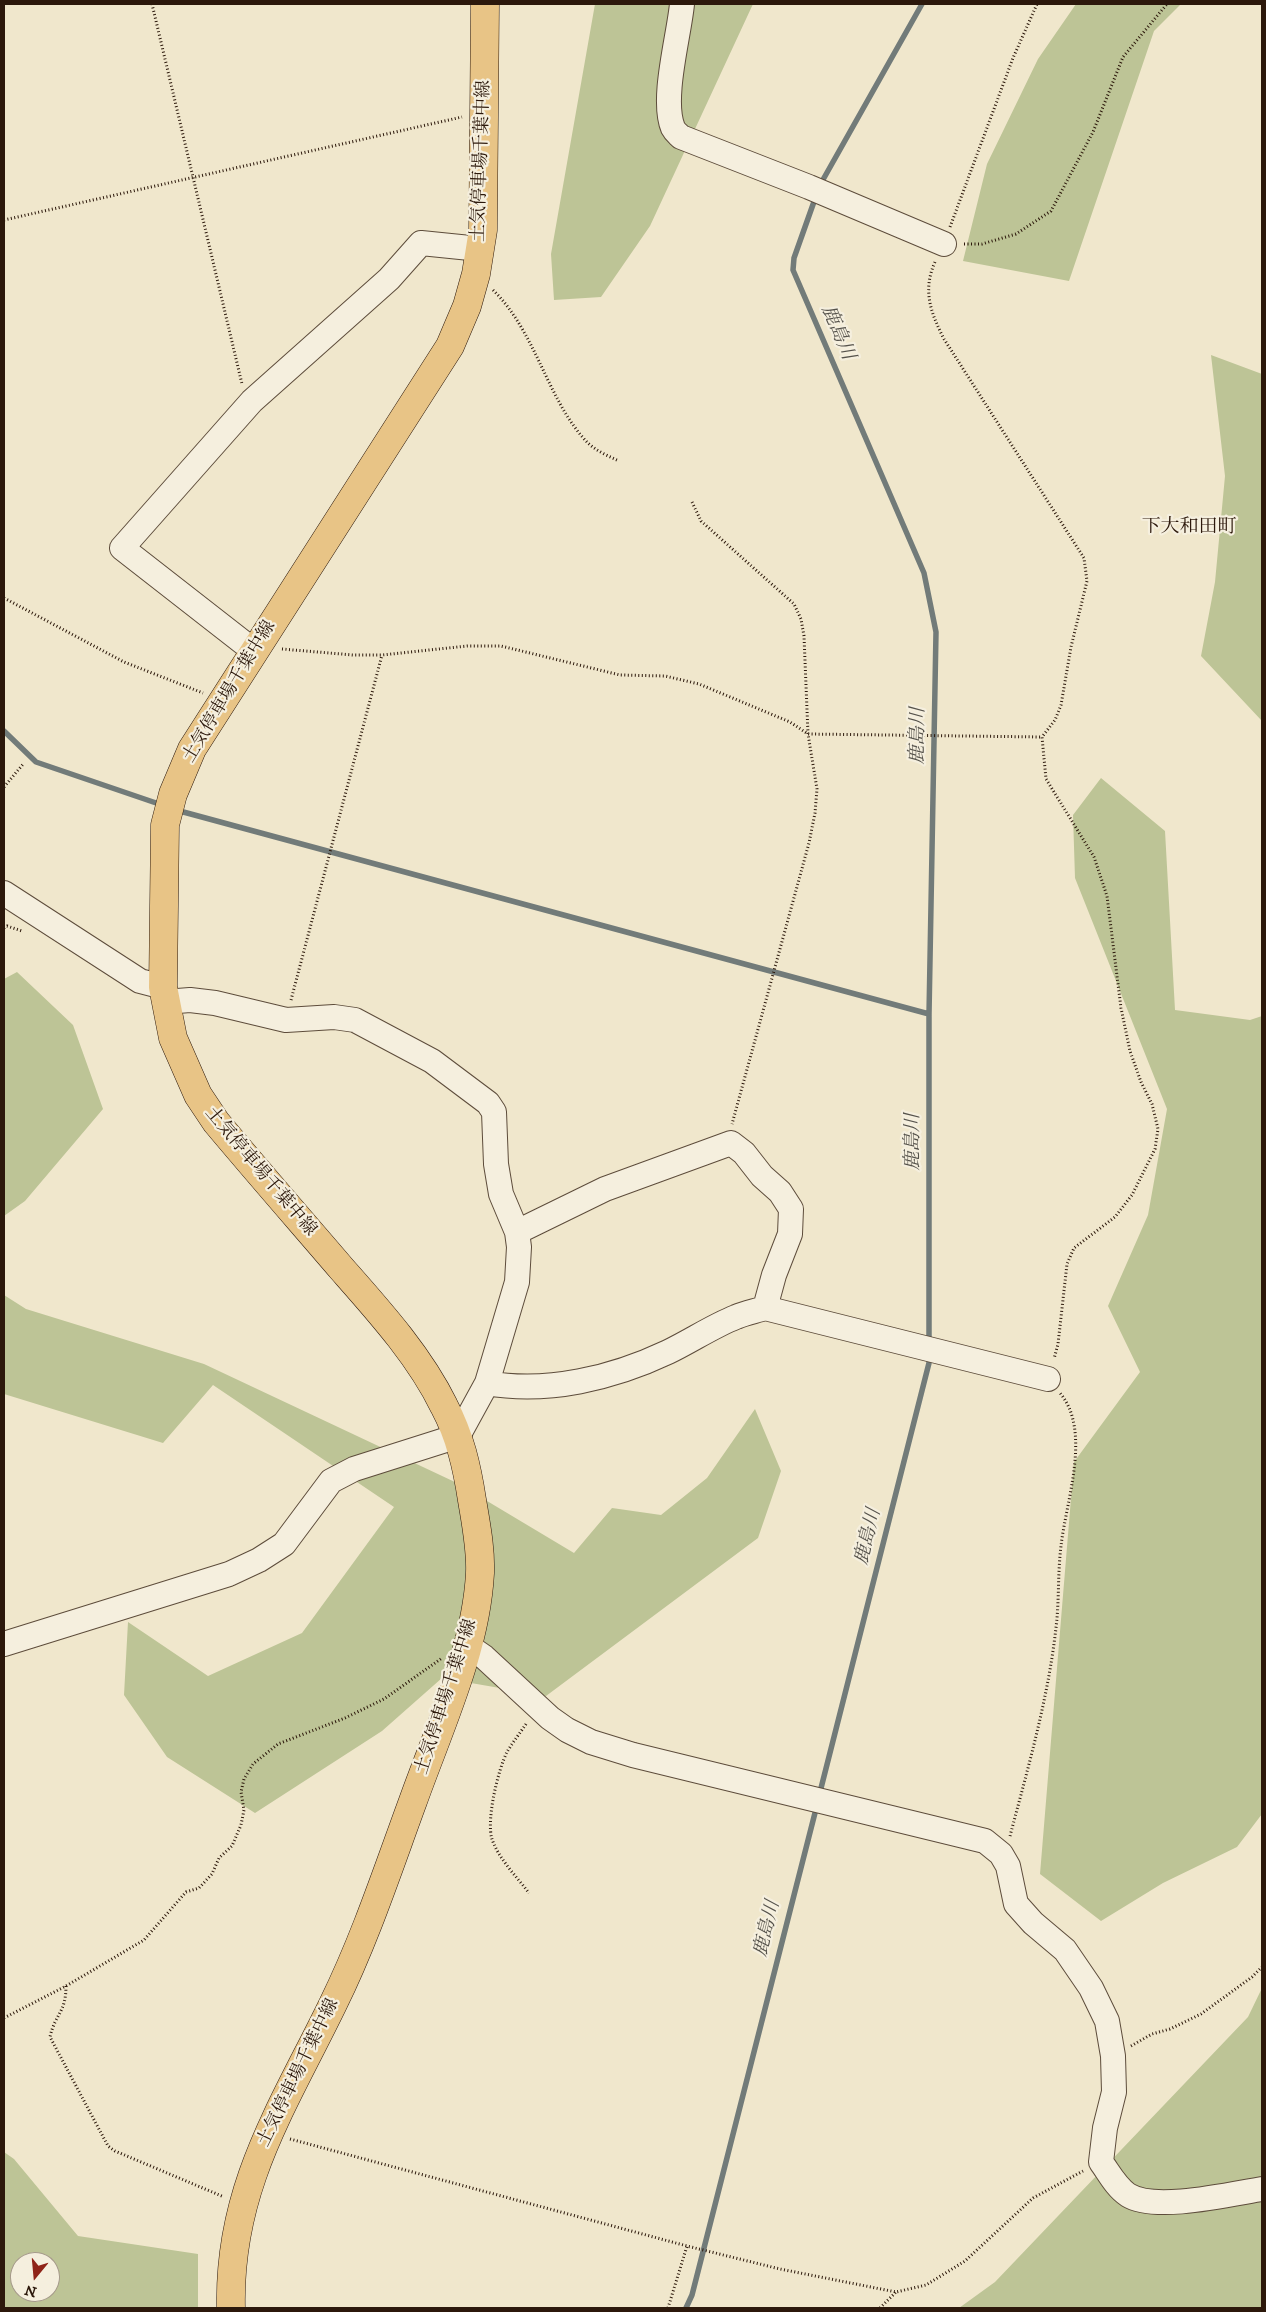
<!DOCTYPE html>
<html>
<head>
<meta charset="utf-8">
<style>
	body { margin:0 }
	#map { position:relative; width:1266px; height:2312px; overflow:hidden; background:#f0e7cc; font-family:"IM FELL DW Pica",serif }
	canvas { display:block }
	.frame { position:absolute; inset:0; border:5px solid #2c180b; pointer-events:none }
	.north { position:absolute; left:10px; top:2252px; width:50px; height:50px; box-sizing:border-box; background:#f5efde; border:1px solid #a5998a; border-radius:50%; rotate:197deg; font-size:14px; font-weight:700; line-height:20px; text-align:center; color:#2c180b }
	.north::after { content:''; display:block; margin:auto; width:18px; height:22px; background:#8f2418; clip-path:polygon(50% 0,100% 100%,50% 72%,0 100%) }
</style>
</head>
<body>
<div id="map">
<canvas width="1266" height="2312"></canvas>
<div class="frame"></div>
<div class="north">N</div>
</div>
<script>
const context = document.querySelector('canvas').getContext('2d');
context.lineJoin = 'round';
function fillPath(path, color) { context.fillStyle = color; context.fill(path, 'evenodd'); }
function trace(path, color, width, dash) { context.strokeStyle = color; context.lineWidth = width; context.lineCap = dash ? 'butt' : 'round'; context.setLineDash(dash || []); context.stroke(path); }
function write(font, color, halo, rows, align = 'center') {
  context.font = font + ' "IM FELL DW Pica","Noto Serif JP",serif'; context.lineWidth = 4.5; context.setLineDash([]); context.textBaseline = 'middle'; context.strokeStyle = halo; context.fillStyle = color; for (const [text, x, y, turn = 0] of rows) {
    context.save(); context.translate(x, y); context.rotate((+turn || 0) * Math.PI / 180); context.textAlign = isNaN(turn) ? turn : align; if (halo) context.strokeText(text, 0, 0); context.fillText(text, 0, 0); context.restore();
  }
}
fillPath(new Path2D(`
	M595,4H753L650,226L601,297L554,300L551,254Z
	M1076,4H1181L1154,31L1069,281L963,261L987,164L1038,59Z
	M1211,355L1262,374V721L1201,656L1215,582L1225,476Z
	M1101,778L1165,831L1175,1010L1250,1020L1262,1016V1814L1237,1847L1163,1883L1101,1921L1040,1874L1074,1462L1140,1372L1108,1306L1148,1215L1167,1109L1075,878L1073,815Z
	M17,972L73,1025L103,1109L25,1201L4,1216V979Z
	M4,1295L26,1309L204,1364L457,1483L574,1553L612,1508L661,1515L707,1478L755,1409L781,1471L758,1538L546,1696L442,1678L382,1731L255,1813L167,1757L124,1695L128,1622L208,1676L302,1633L394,1507L213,1385L163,1443L4,1394Z
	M1262,1988V2308H959L995,2282L1248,2017Z
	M4,2152L14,2159L78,2236L198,2254V2308H4ZM20,2262H50V2292H20Z`), '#bdc496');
trace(new Path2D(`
	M820,185L922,4
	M816,196L794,258L793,270L924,573L936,632L929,1014V1344
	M4,731L36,762L162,805
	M176,810L929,1014
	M819,1796L929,1363V1354
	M686,2308L692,2295L817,1805`), '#727b79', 5.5);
const minor = new Path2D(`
	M682,4C679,36 661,99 673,128C675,132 678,134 681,137L809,187L944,244
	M254,651L122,548L252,401L389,279L421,243L480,249
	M4,893L140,981L163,987
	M517,1232L605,1189L731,1143L744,1153L762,1176L780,1192L791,1209L790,1234L774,1275L765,1308
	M487,1383C547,1394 613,1378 668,1352C691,1341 713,1326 736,1317C745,1313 756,1311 765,1308L1048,1379
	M4,1644L229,1574L259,1560L284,1544L331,1481L354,1469L458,1436L487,1383L517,1282L519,1247L517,1232L501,1194L496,1164L494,1112L488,1103L432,1061L355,1020L334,1017L286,1020L215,1003L190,1000L165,1002
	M468,1646L484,1657L550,1718L567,1730L591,1742L633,1755L985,1841L1001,1854L1008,1866L1016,1904L1033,1923L1065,1950L1091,1988L1107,2021L1113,2056L1114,2092L1105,2128L1101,2162C1109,2173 1116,2187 1128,2195C1155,2212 1231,2194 1262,2189`);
const major = new Path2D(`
	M231,2308C228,2188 283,2107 333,2004C365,1939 388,1869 413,1801C439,1728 476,1650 480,1573C481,1549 476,1524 472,1500C467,1467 460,1436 444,1406C419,1355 378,1310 341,1268C299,1219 257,1171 216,1122L198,1095L173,1038L163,987L165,825L173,794L192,749L450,346L467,306L476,274L483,230L485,4`);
trace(minor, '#5d4c3b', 26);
trace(major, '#2c180b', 29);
trace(new Path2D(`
	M152,4L242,384
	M4,220L462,117
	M950,227L1013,58L1037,4
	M964,244H982L1016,234L1051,211L1093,132L1123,57L1167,4
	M935,262C922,291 931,313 944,339L1084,558L1087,581L1071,647L1061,705L1055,720L1042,737L1046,779L1094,857L1107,896L1121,1008L1130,1051L1141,1082L1152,1104L1158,1129L1155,1149L1132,1195L1115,1217L1074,1248L1067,1264L1058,1344L1054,1359
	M493,290C536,332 547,399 586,441C594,450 608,456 619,461
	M692,502L701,521L794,604L801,619L804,636L808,734L817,789L815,813L809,843L732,1124
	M4,598L124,662L203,693
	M282,649L353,655H382L467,646H501L620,675L665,676L699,684L790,722L808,734L1042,737
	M4,787L24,763
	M4,928L7,926L22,931
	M291,1000L382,655
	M526,1724C520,1733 513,1742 507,1752C498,1770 486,1820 492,1839C498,1858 517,1877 529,1893
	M1010,1836C1029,1764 1050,1692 1057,1618C1059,1594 1058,1570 1061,1546C1066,1501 1092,1431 1060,1393
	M66,1986C66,2013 55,2014 50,2037L108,2146L115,2151L224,2197
	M4,2018L66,1986L144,1940L186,1892L199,1888L212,1874L219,1858L232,1846L241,1825L244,1810L241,1792L244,1779L253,1764L278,1744L345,1718L384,1699L442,1658
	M1131,2046L1152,2034L1170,2029L1201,2014L1252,1977L1262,1967
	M290,2139L687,2246L780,2269L896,2292L926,2285L965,2261L1033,2198L1083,2171
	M668,2308L687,2246
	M880,2308L896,2292`), '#2c180b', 3, [1, 2.5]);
trace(minor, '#f5efde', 24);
trace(major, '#e8c486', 28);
write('18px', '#2c180b', '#f5efde', [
	["土気停車場千葉中線",482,161,-88],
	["土気停車場千葉中線",230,692,-59],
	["土気停車場千葉中線",260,1172,50],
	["土気停車場千葉中線",447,1697,-72],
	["土気停車場千葉中線",299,2073,-64]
]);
write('italic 19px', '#55524b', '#f5efde', [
	["鹿島川",837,333,67],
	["鹿島川",919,736,-89],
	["鹿島川",914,1142,-90],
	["鹿島川",869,1537,-76],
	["鹿島川",768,1929,-76]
]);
write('19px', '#2c180b', '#f5efde', [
	["下大和田町",1189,528]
]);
</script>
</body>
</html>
